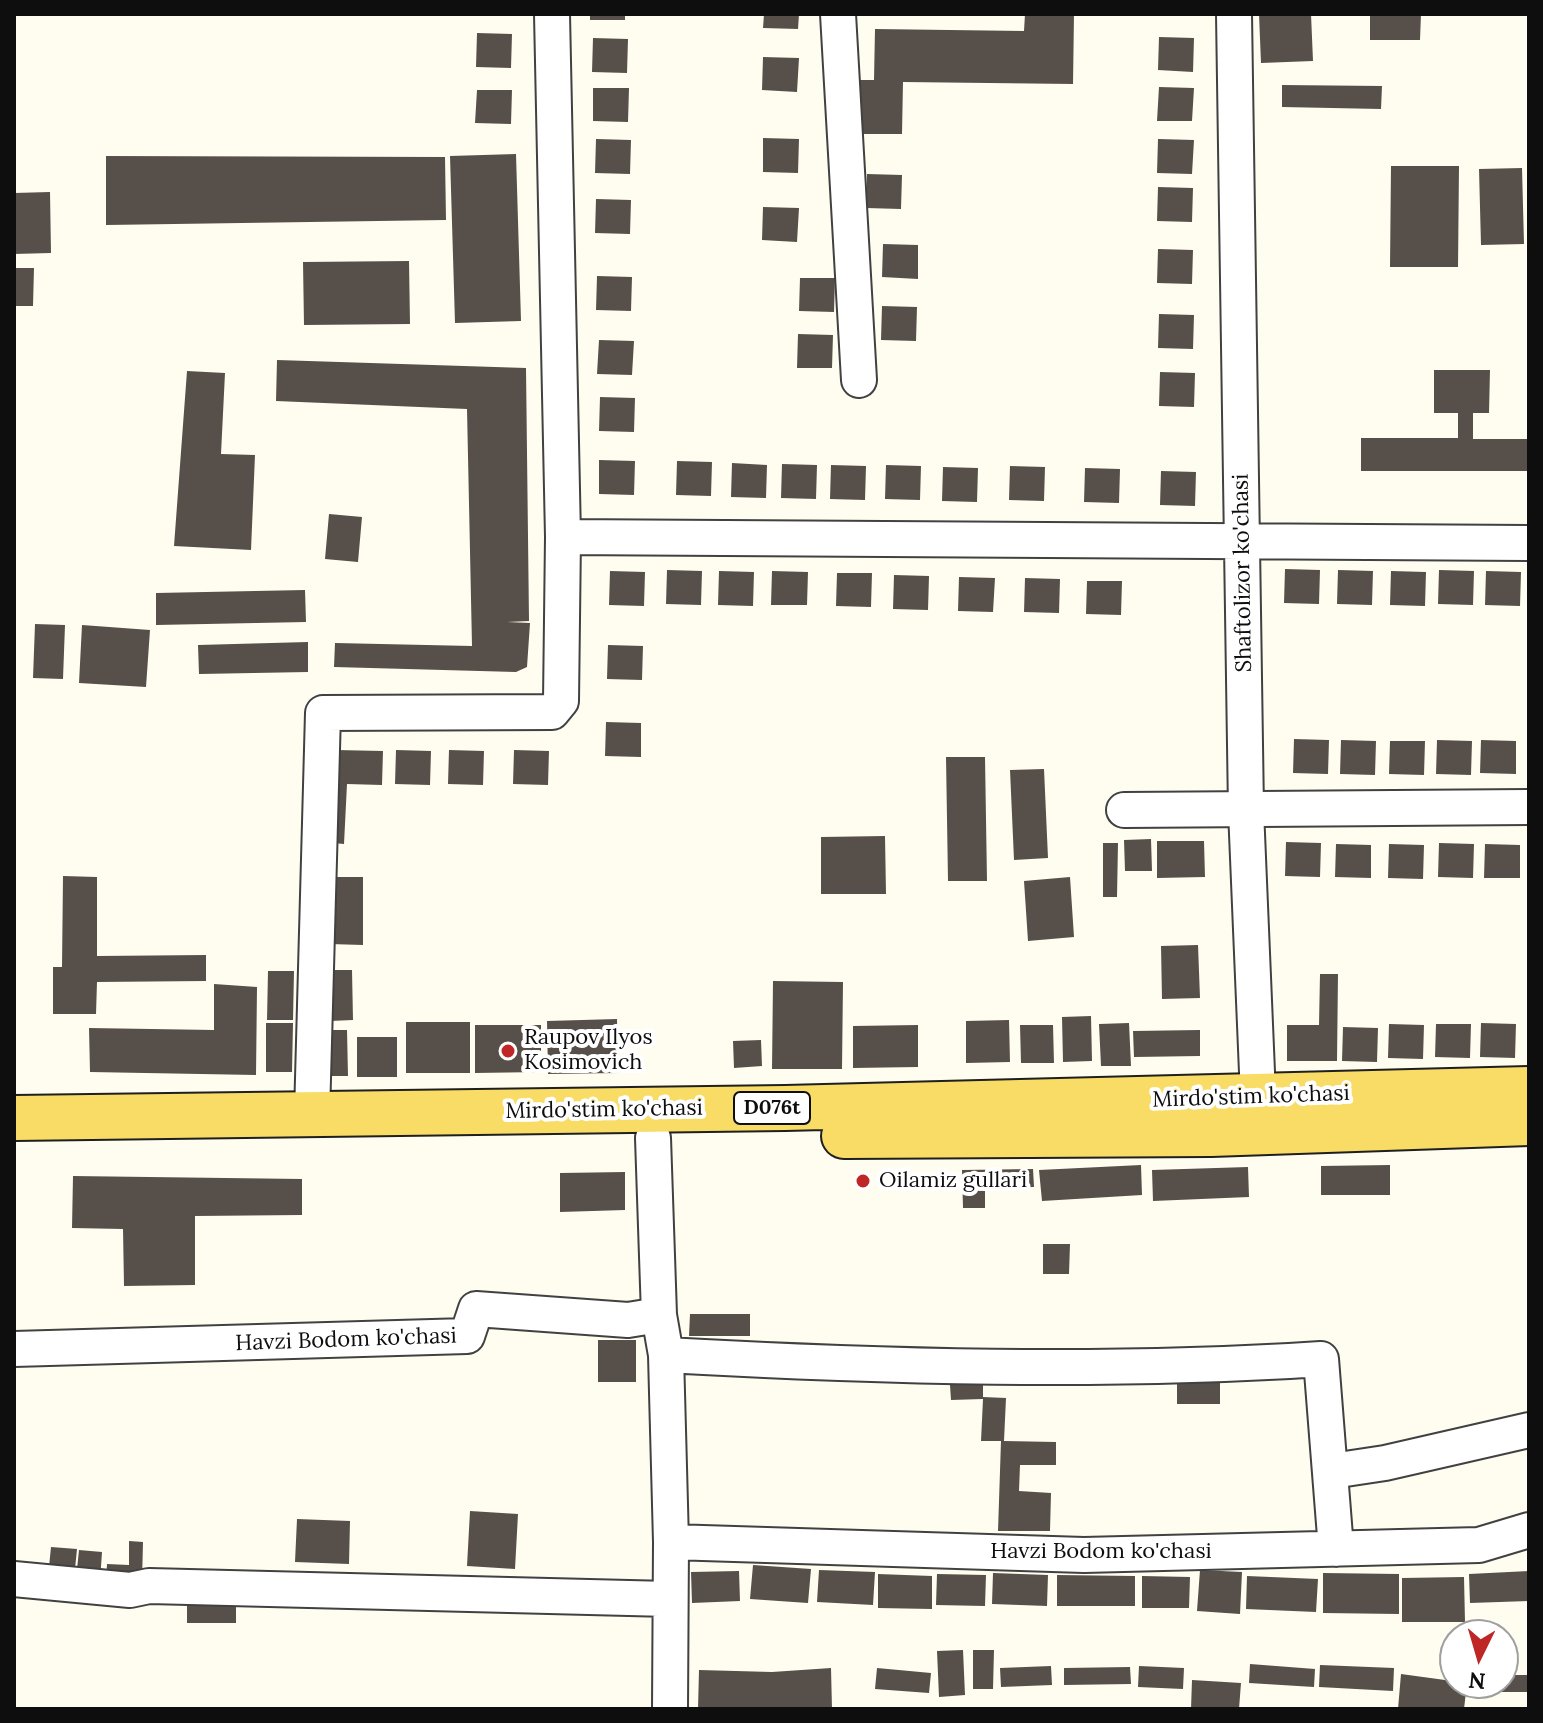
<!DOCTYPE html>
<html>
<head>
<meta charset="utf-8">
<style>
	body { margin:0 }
	#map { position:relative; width:1543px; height:1723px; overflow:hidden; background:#fffdef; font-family:Lora,serif }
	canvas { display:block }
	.frame { position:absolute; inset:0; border:16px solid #0e0e0e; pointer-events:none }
	.north { position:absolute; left:1439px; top:1619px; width:80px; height:80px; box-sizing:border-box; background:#fff; border:2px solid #9f9f9f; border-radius:50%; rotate:185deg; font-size:22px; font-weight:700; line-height:32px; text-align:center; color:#0e0e0e }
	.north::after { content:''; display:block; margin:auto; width:28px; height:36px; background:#bf2626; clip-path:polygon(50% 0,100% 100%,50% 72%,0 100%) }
</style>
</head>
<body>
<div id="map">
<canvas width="1543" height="1723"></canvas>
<div class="frame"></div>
<div class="north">N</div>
</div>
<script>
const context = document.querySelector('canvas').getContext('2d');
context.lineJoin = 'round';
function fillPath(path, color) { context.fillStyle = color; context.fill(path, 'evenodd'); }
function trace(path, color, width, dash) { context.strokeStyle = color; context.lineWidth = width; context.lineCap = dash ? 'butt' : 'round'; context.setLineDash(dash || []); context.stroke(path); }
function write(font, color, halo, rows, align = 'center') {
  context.font = font + ' Lora,serif'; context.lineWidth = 8; context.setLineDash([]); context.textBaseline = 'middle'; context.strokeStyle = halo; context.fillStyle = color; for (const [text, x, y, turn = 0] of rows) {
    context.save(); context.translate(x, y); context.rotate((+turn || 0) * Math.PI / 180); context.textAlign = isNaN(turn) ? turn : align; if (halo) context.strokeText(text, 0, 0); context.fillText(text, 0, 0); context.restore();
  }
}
fillPath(new Path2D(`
	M590,14H625V20H590Z
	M764,14H799L798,29L763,28Z
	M1025,14H1074L1073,84L903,82L902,134H856V80H874L875,29L1024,31Z
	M1259,14H1311L1313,61L1261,63Z
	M1370,14H1421L1420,40H1370Z
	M477,33L512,34L511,68L476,67Z
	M1159,37L1194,38L1193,72L1158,70Z
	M593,38L628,39L627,73L592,72Z
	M763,57L799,58L797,92L762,90Z
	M1282,85L1382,86L1381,109L1282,107Z
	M1159,87L1194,88L1192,121H1157Z
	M593,88H629L628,122L593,121Z
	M477,90H512L511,124L475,123Z
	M763,138L799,139L798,173L763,172Z
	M596,139L631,140L630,174L595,173Z
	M1158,139L1194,140L1192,174L1157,173Z
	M516,154L521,321L455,323L450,156Z
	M106,156L445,157L446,220L106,225Z
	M1391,166H1459L1458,267H1390Z
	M1522,168L1524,244L1481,245L1479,169Z
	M867,174L902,175L901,209L866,208Z
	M1158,187L1193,188L1192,222L1157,221Z
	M50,192L51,253L14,254V193Z
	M596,199L631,200L630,234L595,233Z
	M763,207L799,208L797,242L762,240Z
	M883,244L918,245V279L882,277Z
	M1158,249L1193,250L1192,284L1157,283Z
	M409,261L410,324L304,325L303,262Z
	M14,268H34L33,306H14Z
	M597,276L632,277L631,311L596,310Z
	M800,278H835L834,312L799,311Z
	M882,306L917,307L916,341L881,340Z
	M1159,314L1194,315L1193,349L1158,348Z
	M798,334L833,335L832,368H797Z
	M599,340L634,341L632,375L597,374Z
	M277,360L526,368L529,621L507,622L530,623L527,667L516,672L334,667L335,643L472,646L467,409L276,401Z
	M1434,370H1490L1489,413H1473V439H1528V471H1361V438H1458V413H1434Z
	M187,371L225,373L221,454L255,455L251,550L174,546Z
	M1160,372L1195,373L1194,407L1159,406Z
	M600,397L635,398L634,432L599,431Z
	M599,460L635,461L634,495L599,494Z
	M677,461L712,462L711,496L676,495Z
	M732,463L767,465L766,498L731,497Z
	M782,464L817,465L816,499L781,498Z
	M831,465L866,466L865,500L830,499Z
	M886,465L921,466L920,500L885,499Z
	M1010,466L1045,467L1044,501L1009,500Z
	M943,467L978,468L977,502L942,501Z
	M1085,468L1120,469L1119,503L1084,502Z
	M1161,471L1196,472L1195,506L1160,505Z
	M329,514L362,517L358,562L325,559Z
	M1285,569L1320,570L1319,604L1284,603Z
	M667,570L702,571L701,605L666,604Z
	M1338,570L1373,571L1372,605L1337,604Z
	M1439,570L1474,571L1473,605L1438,604Z
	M610,571L645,572L644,606L609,605Z
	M719,571L754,572L753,606L718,605Z
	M772,571L808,572L807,605H771Z
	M1391,571L1426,572L1425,606L1390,605Z
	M1486,571L1521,572L1520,606L1485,605Z
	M837,573H872L871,607L836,606Z
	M894,575L929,576L928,610L893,609Z
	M959,577L995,578L993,612L958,611Z
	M1025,578L1060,579L1059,613L1024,612Z
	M1087,581H1122L1121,615L1086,614Z
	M305,590L306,622L156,625V593Z
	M35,624L65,625L63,679L33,678Z
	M82,625L150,630L146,687L79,683Z
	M308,642V672L199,674L198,645Z
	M608,645L643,646L642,680L607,679Z
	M606,722L641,723V757L605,756Z
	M1294,739L1329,740L1328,774L1293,773Z
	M1341,740L1376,741L1375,775L1340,774Z
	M1437,740L1472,741L1471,775L1436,774Z
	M1481,740L1516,741V774L1480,773Z
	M1390,741H1425L1424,775L1389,774Z
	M336,750L383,751L382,785L347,784L344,844L333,843Z
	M396,750L431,751L430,785L395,784Z
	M449,750L484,751L483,785L448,784Z
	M514,750L549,751L548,785L513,784Z
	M946,757H985L987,881H948Z
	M1044,769L1048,858L1014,860L1010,770Z
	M885,836L886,894H821V837Z
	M1151,839L1152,871H1125L1124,840Z
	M1157,841H1204L1205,877L1157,878Z
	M1286,842L1321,843L1320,877L1285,876Z
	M1103,843H1118L1117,897H1103Z
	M1439,843L1474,844L1473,878L1438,877Z
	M1336,844L1371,845V878L1335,877Z
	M1389,844L1424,845L1423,879L1388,878Z
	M1485,844L1520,845V878H1484Z
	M63,876L97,877V956L206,955V981L97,982L96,1014H53V967H62Z
	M330,877H363V945L329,944Z
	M1070,877L1074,937L1028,941L1024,881Z
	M1198,945L1200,998L1162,999L1161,946Z
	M329,970H352L353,1020L330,1021Z
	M268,971H294L293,1020H267Z
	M1320,974H1338L1337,1061H1287V1025H1319Z
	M773,981L843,982L842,1069H772Z
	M214,984L257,987L256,1075L90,1072L89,1028L214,1030Z
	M1091,1016L1092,1061L1063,1062L1062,1017Z
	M617,1019L618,1073L548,1074L547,1021Z
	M1009,1020L1010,1062L966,1063V1021Z
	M406,1022H470V1073H406Z
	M266,1023H293L292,1072H266Z
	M1129,1023L1131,1066H1101L1099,1024Z
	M1481,1023L1516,1024L1515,1058L1480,1057Z
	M1389,1024L1424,1025L1423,1059L1388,1058Z
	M1436,1024H1471L1470,1058L1435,1057Z
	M475,1025H541V1072L475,1073Z
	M918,1025V1067L853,1068V1026Z
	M1020,1025H1053L1054,1063H1021Z
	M1343,1027L1378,1028L1377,1062L1342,1061Z
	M326,1030H347L348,1076H328Z
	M1200,1030V1056L1134,1057L1133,1031Z
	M357,1037H397V1077H357Z
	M761,1040L762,1066L734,1068L733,1041Z
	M1141,1165L1142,1195L1042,1201L1039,1170Z
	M1390,1165V1195H1321V1166Z
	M1248,1167L1249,1197L1153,1201L1152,1170Z
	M1033,1169L1034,1187L985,1188V1208H963L962,1170Z
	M625,1172V1210L560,1212V1173Z
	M73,1176L302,1179V1215L195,1216V1285L124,1286L123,1229L72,1228Z
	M1043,1244H1070L1069,1274H1043Z
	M690,1314H750V1336H689Z
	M598,1340H636V1382H598Z
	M1177,1378H1220V1404H1177Z
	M950,1385H983V1397L1006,1398L1004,1441L1056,1442V1465H1020L1019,1491L1051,1493L1050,1531H998L1001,1441H981L983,1399L951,1400Z
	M470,1511L518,1514L515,1569L467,1566Z
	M297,1519L350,1521L349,1564L295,1562Z
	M129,1541L143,1542L142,1582L106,1581L107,1564L129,1565Z
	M51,1547L77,1549L74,1579L48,1577Z
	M79,1550L102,1552L100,1581L76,1579Z
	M753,1565L811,1569L808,1603L750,1599Z
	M819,1570L875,1572L873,1605L817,1602Z
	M1200,1570L1242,1572L1240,1614L1197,1611Z
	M739,1571L740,1601L692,1603L691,1572Z
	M1529,1571V1601L1470,1603L1469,1574Z
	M993,1573L1048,1575L1047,1606L992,1604Z
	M1323,1573L1399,1574V1614L1323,1613Z
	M878,1574L932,1576V1609L878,1608Z
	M937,1574L986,1575L985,1606L936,1605Z
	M1057,1575L1135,1576V1606H1057Z
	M1142,1576L1190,1577L1189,1608H1142Z
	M1247,1576L1318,1579L1316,1612L1246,1609Z
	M1464,1577L1465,1622H1402V1578Z
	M187,1594H236V1623H187Z
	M963,1650L965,1695L939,1697L937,1651Z
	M973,1650H994L993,1689H973Z
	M1250,1664L1315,1669L1314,1687L1249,1683Z
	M1320,1665L1394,1668L1393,1691L1319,1687Z
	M1051,1666L1052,1685L1001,1687L1000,1668Z
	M1139,1666L1184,1668L1183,1689L1138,1687Z
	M1130,1667L1131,1684L1064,1685V1668Z
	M831,1668L832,1709H698L699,1670L772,1672Z
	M877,1668L931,1673L929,1693L875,1689Z
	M1401,1674L1467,1683L1464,1709H1398Z
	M1503,1675H1529V1692H1478V1683H1503Z
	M1192,1680L1241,1683L1239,1709H1191Z`), '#57504a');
const minor = new Path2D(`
	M838,14L859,380
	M1234,14L1246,810L1259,1120
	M563,537L1529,543
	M1124,810L1529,807
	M312,1115L323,713L552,712L561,701L563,537L552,14
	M653,1138L659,1315L666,1355L671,1542L670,1709
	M14,1349L467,1336L476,1309L628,1320L659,1315
	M666,1355C884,1367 1103,1373 1321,1359L1336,1549
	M1332,1471L1385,1463L1529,1430
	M671,1542L1084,1555L1479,1545L1529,1530
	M14,1579L130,1590L149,1586L669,1599`);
const major = new Path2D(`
	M14,1118L785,1108L1529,1089
	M844,1136L1211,1134L1529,1123`);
trace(minor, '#414141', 38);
trace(major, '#1f1f1f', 48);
trace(minor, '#fff', 34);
trace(major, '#f8dc66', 44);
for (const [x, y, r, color] of [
	[508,1051,8,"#bf2626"],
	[863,1181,8,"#bf2626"]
]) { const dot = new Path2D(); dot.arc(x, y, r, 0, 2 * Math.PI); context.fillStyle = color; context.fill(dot); trace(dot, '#fff', 3); }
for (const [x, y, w] of [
	[772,1108,76]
]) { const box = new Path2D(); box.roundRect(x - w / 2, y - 16, w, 32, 6); context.fillStyle = '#fff'; context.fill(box); trace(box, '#0e0e0e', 2); }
write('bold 20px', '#0e0e0e', null, [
	["D076t",772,1108]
]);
write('22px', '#0e0e0e', '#fff', [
	["Shaftolizor ko'chasi",1243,573,-91],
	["Mirdo'stim ko'chasi",1251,1097,-2],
	["Mirdo'stim ko'chasi",604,1110,-1],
	["Havzi Bodom ko'chasi",346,1340,-2],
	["Havzi Bodom ko'chasi",1101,1552]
]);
write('22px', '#0e0e0e', '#fff', [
	["Raupov Ilyos",524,1038],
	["Kosimovich",524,1063],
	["Oilamiz gullari",879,1181]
], 'left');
</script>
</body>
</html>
